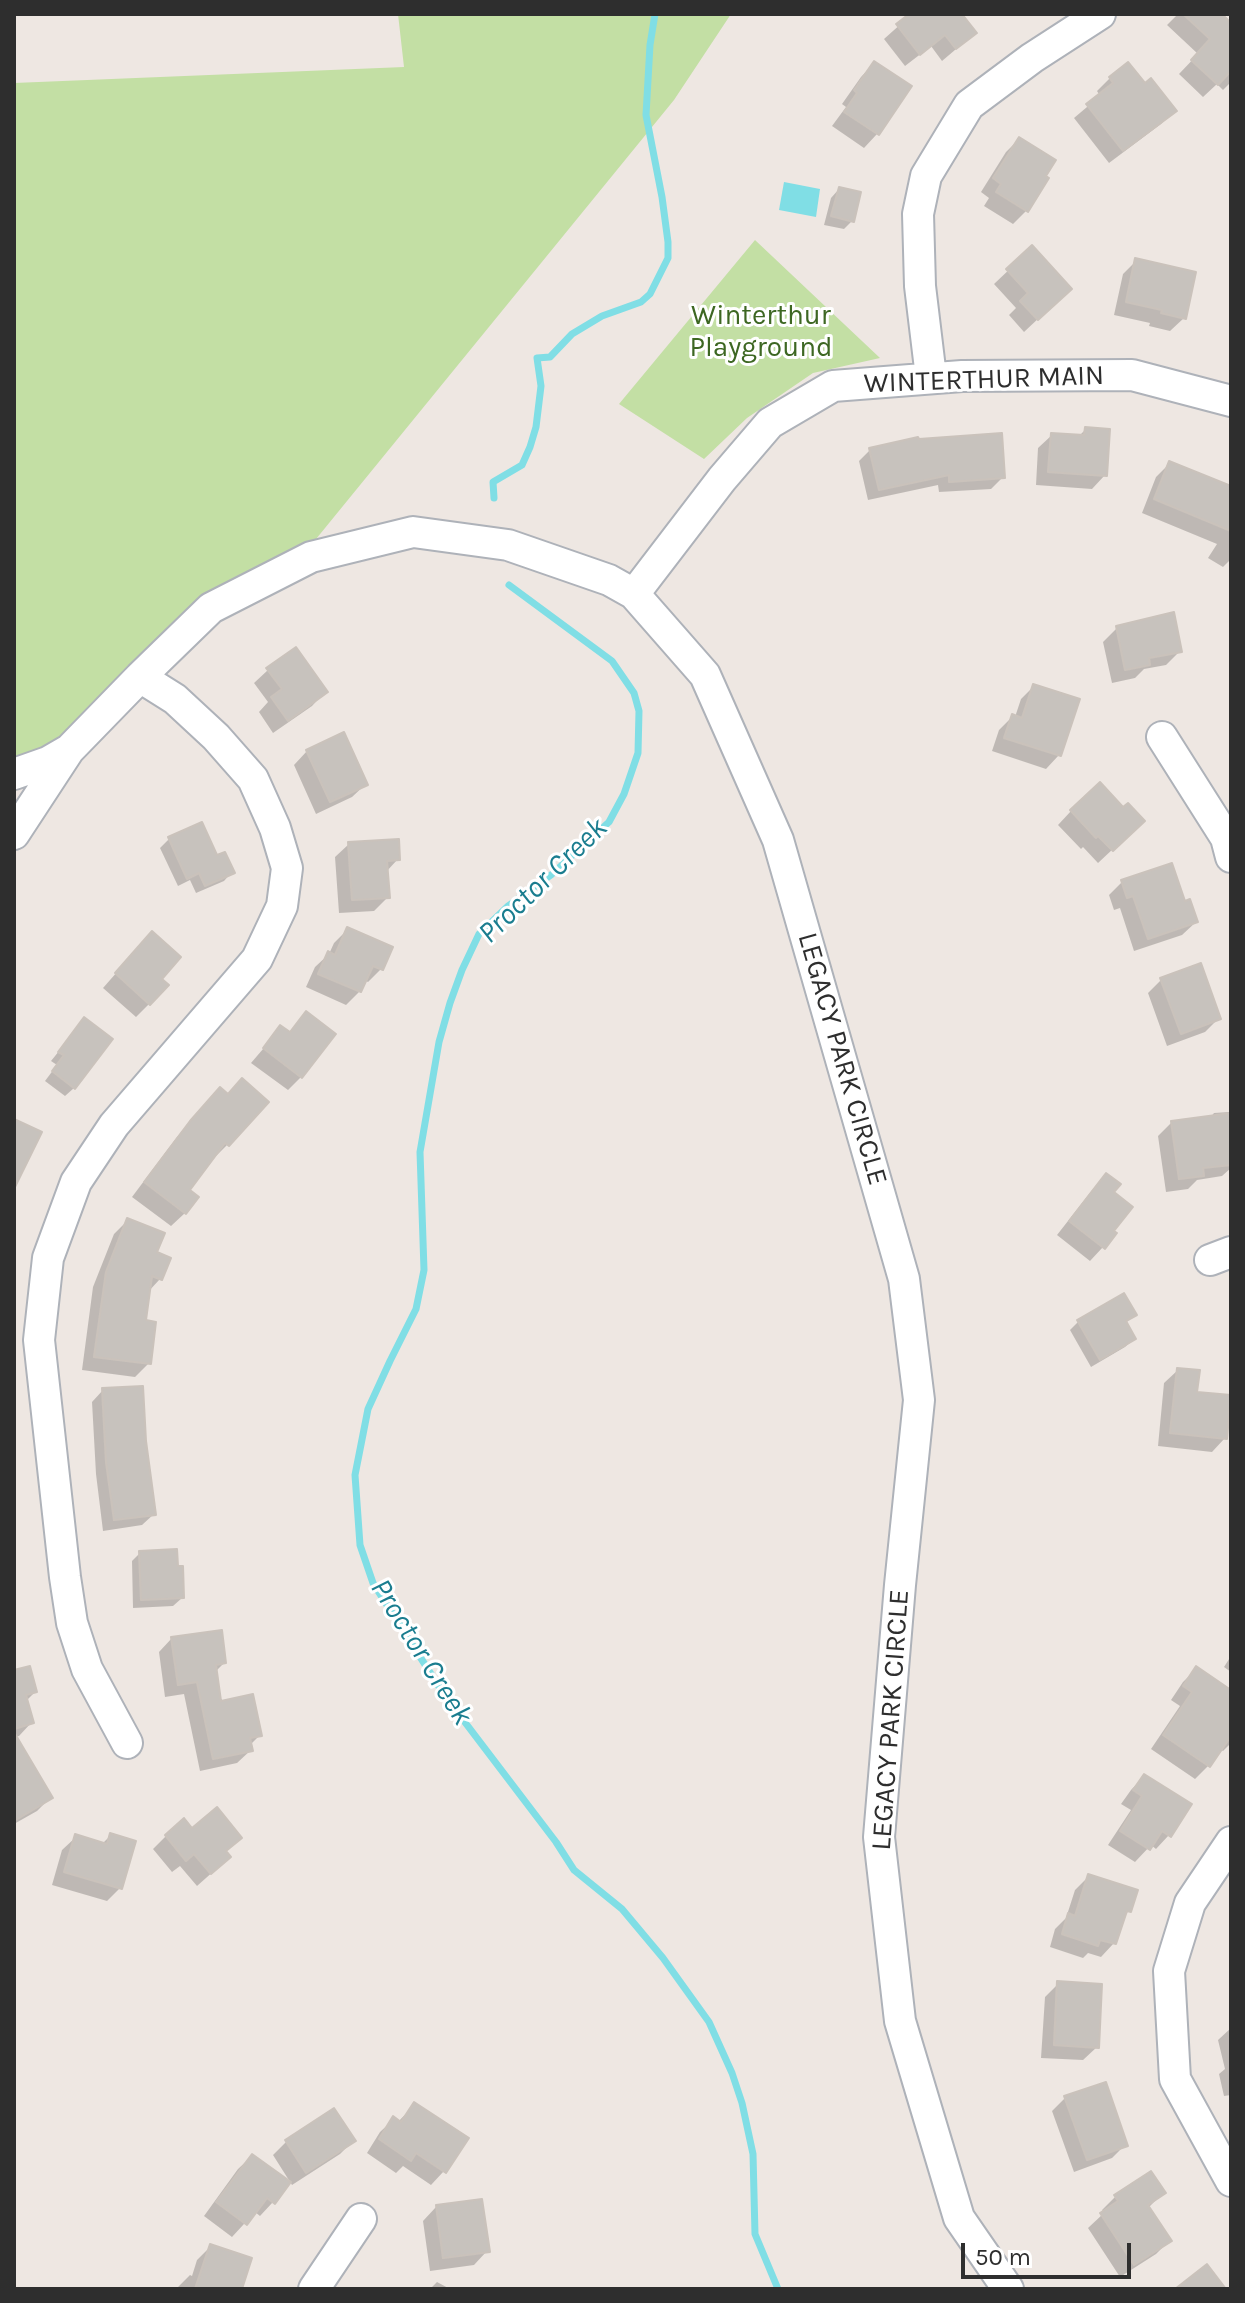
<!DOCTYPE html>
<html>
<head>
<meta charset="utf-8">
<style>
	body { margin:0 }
	#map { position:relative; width:1245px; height:2303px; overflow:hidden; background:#eee7e2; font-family:Karla,sans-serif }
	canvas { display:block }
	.frame { position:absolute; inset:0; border:16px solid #2e2e2e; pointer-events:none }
	.scale { position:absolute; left:961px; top:2243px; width:170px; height:36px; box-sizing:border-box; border:4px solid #2e2e2e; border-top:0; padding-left:10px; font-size:24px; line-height:28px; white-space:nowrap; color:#2e2e2e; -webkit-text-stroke:6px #fff; paint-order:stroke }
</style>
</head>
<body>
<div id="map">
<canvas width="1245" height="2303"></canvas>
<div class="frame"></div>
<div class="scale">50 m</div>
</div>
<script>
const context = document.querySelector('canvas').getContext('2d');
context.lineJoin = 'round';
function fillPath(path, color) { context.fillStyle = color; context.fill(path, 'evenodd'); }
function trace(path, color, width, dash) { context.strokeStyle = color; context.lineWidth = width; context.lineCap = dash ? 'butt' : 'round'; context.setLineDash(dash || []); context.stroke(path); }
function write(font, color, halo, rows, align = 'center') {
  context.font = font + ' Karla,sans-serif'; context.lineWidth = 6; context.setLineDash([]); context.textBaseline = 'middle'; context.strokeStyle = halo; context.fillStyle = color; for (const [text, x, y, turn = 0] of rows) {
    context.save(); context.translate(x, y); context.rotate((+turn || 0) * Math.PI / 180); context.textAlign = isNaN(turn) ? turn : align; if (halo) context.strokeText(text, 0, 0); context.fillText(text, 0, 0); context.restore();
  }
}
fillPath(new Path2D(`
	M398,14H731L674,100L303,555L147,661L14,793V83L404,67Z
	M755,240L880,358L813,373L747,418L704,459L619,404Z`), '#c3dfa4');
fillPath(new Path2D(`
	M784,182L820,189L816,217L779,210Z`), '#80dee5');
fillPath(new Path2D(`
	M912,14H960L975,33L942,61L931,46L905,66L884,39Z
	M1178,14H1219L1231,26V82L1223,90L1217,84L1203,97L1179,74L1198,54L1167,25Z
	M874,63L909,86L877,134L864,148L832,126L846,107L842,104L861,77Z
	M1110,78L1145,86L1174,111L1161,124L1109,163L1074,118L1100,96L1097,91Z
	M1019,139L1026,211L1013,224L984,206L989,198L981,192L1006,152Z
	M839,189L852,221L844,229L824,225L831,198Z
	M1032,248L1056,302L1024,332L1009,315L1016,308L994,284Z
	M1136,261L1184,318L1170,331L1149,326L1150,323L1114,315L1123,274Z
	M1086,429L1105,475L1092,489L1036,485L1038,448L1052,435L1078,437Z
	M870,450L1002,478L991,489L939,492L938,485L868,500L859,461Z
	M1170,463L1231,488V559L1223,567L1208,558L1217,544L1142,513L1156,477Z
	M1117,628L1180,651L1166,665L1144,669L1135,678L1112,683L1103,642Z
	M268,670L325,692L312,706L273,733L259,712L268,702L254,683Z
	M1034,686L1059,755L1046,769L992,751L999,730L1012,717H1015L1021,699Z
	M307,751L366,784L352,797L316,814L294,765Z
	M1123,810L1129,834L1098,863L1083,847L1081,849L1058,825L1071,811Z
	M169,839L216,858L232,872L224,881L196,893L190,880L178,886L160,848Z
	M349,844L398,859L386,872L388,897L374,911L339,913L335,857Z
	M1122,882L1184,904L1196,922L1182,935L1134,951L1120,908L1114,910L1109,895Z
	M348,929L381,969L368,982L364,980L360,991L346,1005L306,987L315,967L329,954L334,943Z
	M139,947L159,979L149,1004L136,1017L103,988Z
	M1161,980L1219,1018L1205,1032L1167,1046L1148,993Z
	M307,1014L301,1077L288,1090L251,1063L281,1028L289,1034Z
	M84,1020L74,1088L65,1096L45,1081L57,1065L51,1061Z
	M207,1103L227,1145L214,1158L213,1157L188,1190L185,1213L171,1226L132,1197L177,1137Z
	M1229,1112L1231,1168L1222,1176L1197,1180L1188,1189L1166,1192L1158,1136L1172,1122L1210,1118L1214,1113Z
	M1106,1175L1112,1193V1231L1103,1247L1090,1261L1057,1235L1093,1189Z
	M127,1221L155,1254L160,1279L148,1292L143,1322L149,1363L135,1377L82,1370L93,1287L114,1234Z
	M1134,1314L1125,1324L1134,1339L1125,1347L1091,1367L1070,1330L1078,1322Z
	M1178,1370L1225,1438L1212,1452L1158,1446L1164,1383Z
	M103,1390L144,1441L154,1514L142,1525L103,1531L96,1474L92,1402Z
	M140,1553L182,1598L173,1606L133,1608L132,1561Z
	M172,1638L224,1663L215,1672L219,1703L260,1735L250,1745L251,1750L237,1763L200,1771L184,1694L165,1697L159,1652Z
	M1231,1656V1672L1224,1667Z
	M1196,1669L1231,1702V1743L1223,1751L1220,1749L1208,1766L1195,1779L1151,1749L1180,1706L1171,1700L1183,1682Z
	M14,1673L35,1692L26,1701L32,1722L19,1736L15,1737L51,1797L37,1811L14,1824Z
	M1144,1776L1169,1835L1156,1849L1151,1845L1135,1862L1108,1845L1131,1810L1121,1804L1131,1790Z
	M192,1831L225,1852L215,1870L197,1886L180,1866L172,1872L153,1849L166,1836Z
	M111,1835L120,1888L107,1901L52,1885L62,1850L76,1837L102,1844Z
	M1089,1876L1129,1911L1122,1917L1114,1943L1101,1957L1088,1953L1083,1958L1050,1947L1055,1929L1066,1918L1075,1890Z
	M1058,1984L1097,2047L1083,2060L1041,2058L1045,1997Z
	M1231,2028V2095L1224,2096L1219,2074L1225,2069L1218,2040Z
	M1065,2098L1125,2145L1112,2158L1074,2172L1052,2111Z
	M415,2104L444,2171L431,2185L403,2166L396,2173L367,2153L380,2132L394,2119L398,2122Z
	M353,2141L340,2154L292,2185L273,2155L286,2142Z
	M252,2156L273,2202L260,2216L255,2212L232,2237L204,2216L238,2169Z
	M1163,2193L1148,2208L1169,2241L1156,2254L1120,2277L1088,2228L1104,2213L1102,2210L1115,2197Z
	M436,2207L487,2251L474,2265L430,2271L423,2221Z
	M211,2246L240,2289H176L190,2275L192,2276L197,2260Z
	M437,2282L450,2289H430Z`), '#0003');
trace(new Path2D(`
	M494,498L493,482L522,465L530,447L536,427L541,386L537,358L550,357L572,334L602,316L641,302L650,294L668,258V242L662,197L646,115L650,45L655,14
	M509,585L612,661L634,693L639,711L638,753L624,794L609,822L551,875L508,906L479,934L462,970L450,1003L439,1042L420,1152L424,1270L416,1309L390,1361L368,1409L355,1475L360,1545L373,1583L445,1696L556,1842L574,1870L622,1909L663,1958L709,2022L732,2073L742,2103L753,2154L755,2234L778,2289`), '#80dee5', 7);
const building = new Path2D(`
	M909,14H962L977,33L956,49L945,35L920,55L896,24Z
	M1183,14H1222L1231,23V71L1218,85L1191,60L1210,39Z
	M874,61L912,86L879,135L844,112L857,93L854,90Z
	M1128,62L1145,83L1151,78L1177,111L1123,151L1086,104L1113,83L1109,77Z
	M1019,137L1056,160L1046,176L1049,178L1028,212L996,192L1001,184L993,178Z
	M839,187L861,192L854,222L831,216Z
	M1032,245L1072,289L1038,320L1020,301L1028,293L1006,269Z
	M1135,258L1196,272L1186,319L1161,313L1162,310L1126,302Z
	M1085,427L1110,429L1107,476L1048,472L1051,433L1084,435Z
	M1002,433L1005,478L949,482V475L879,490L869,448L918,437L919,439Z
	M1169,461L1231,486V531L1154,499Z
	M1174,612L1182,652L1149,658L1150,665L1125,670L1116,626Z
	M296,647L328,692L288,721L271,697L282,689L266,668Z
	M1033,684L1080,699L1061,756L1004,738L1012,714L1022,718Z
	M344,732L368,785L330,802L306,750Z
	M1100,782L1123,807L1128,803L1145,821L1113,851L1098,836L1096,838L1070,810Z
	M202,822L217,855L225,852L235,873L205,886L199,873L187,879L168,837Z
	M399,839L400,860L387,861L390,898L352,900L348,842Z
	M1172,863L1185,901L1190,899L1198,922L1148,939L1133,896L1127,898L1121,880Z
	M347,927L393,947L383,970L373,966L361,992L318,974L328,951L335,955Z
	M152,931L181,957L162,979L169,985L150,1005L115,973Z
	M1201,963L1221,1019L1181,1034L1160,978Z
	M306,1011L336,1034L302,1078L263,1048L280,1025L290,1032Z
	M84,1017L113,1039L75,1089L52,1071L64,1055L58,1052Z
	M242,1078L269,1102L229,1146L225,1143L190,1190L199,1197L186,1214L144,1182L190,1121L220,1087L228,1094Z
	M1231,1113V1165L1203,1168L1204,1176L1179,1179L1171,1121Z
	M14,1119L42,1132L14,1189Z
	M1106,1173L1121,1184L1114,1192L1133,1207L1114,1231L1117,1233L1105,1249L1069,1221Z
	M127,1218L165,1233L157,1252L171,1258L162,1280L152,1276L146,1320L156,1322L151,1364L94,1357L106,1272Z
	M1124,1293L1137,1315L1126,1321L1136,1339L1100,1360L1077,1320Z
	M1177,1368L1200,1370L1197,1392L1231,1395L1227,1439L1170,1433Z
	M143,1386L146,1441L156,1515L114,1520L106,1462L102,1388Z
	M177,1549L178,1566H183L184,1598L141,1600L139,1551Z
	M222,1630L226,1663L216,1665L221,1701L253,1694L262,1736L250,1738L253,1751L213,1759L197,1682L178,1685L171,1637Z
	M30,1666L37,1692L26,1695L34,1723L14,1729V1670Z
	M1196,1666L1231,1690V1736L1210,1767L1163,1735L1192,1692L1183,1686Z
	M14,1732L53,1798L14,1821Z
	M1144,1774L1192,1804L1171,1837L1162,1831L1150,1850L1120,1831L1142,1796L1133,1790Z
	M217,1807L242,1838L226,1851L231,1857L211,1874L194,1854L186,1861L165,1835L184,1818L192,1828Z
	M110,1833L136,1841L122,1889L64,1872L75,1834L107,1844Z
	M1088,1874L1138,1890L1131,1912L1127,1911L1116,1944L1100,1940L1098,1946L1062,1934L1068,1913L1075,1916Z
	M1057,1981L1102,1984L1099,2048L1054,2045Z
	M1106,2082L1128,2146L1087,2160L1064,2096Z
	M414,2102L469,2138L446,2173L416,2153L411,2161L379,2139L393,2116L401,2122Z
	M334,2108L356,2141L306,2173L285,2140Z
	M252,2154L291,2182L275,2204L267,2198L247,2225L216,2202Z
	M1151,2171L1166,2193L1148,2205L1172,2241L1134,2265L1100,2213L1118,2201L1114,2195Z
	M482,2199L490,2252L443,2258L436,2205Z
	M210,2244L252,2258L242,2289H195Z
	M1207,2264L1226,2289H1175Z`);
fillPath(building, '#c7c2bd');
trace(building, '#cac2bb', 2);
const minor = new Path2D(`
	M931,377L920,286L918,214L926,176L969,105L1032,58L1100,14
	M634,594L722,479L770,423L833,386L962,376L1132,375L1231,401
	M1162,737L1226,838L1231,857
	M14,774L48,762L67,751
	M14,834L69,750L140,677L211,608L311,557L413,532L508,545L609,580L634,594L705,675L778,840L904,1279L919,1400L900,1585L879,1837L900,2021L959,2218L1008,2289
	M1210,1260L1231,1252
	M127,1743L87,1669L72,1623L65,1577L39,1340L48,1258L76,1182L114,1125L257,959L282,906L287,868L275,828L253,779L216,737L175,699L140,677
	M1231,1842L1190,1903L1169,1971L1175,2079L1231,2181
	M314,2289L361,2219`);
trace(minor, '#aeb2b9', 34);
trace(minor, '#fff', 30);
write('28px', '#3d6722', '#fff', [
	["Winterthur",761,316],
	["Playground",761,348]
]);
write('28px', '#2e2e2e', '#fff', [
	["WINTERTHUR MAIN",984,380,-2],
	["LEGACY PARK CIRCLE",842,1059,74],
	["LEGACY PARK CIRCLE",891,1720,-86]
]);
write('italic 30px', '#1a7d8f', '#fff', [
	["Proctor Creek",543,881,-44],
	["Proctor Creek",421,1652,58]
]);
</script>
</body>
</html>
